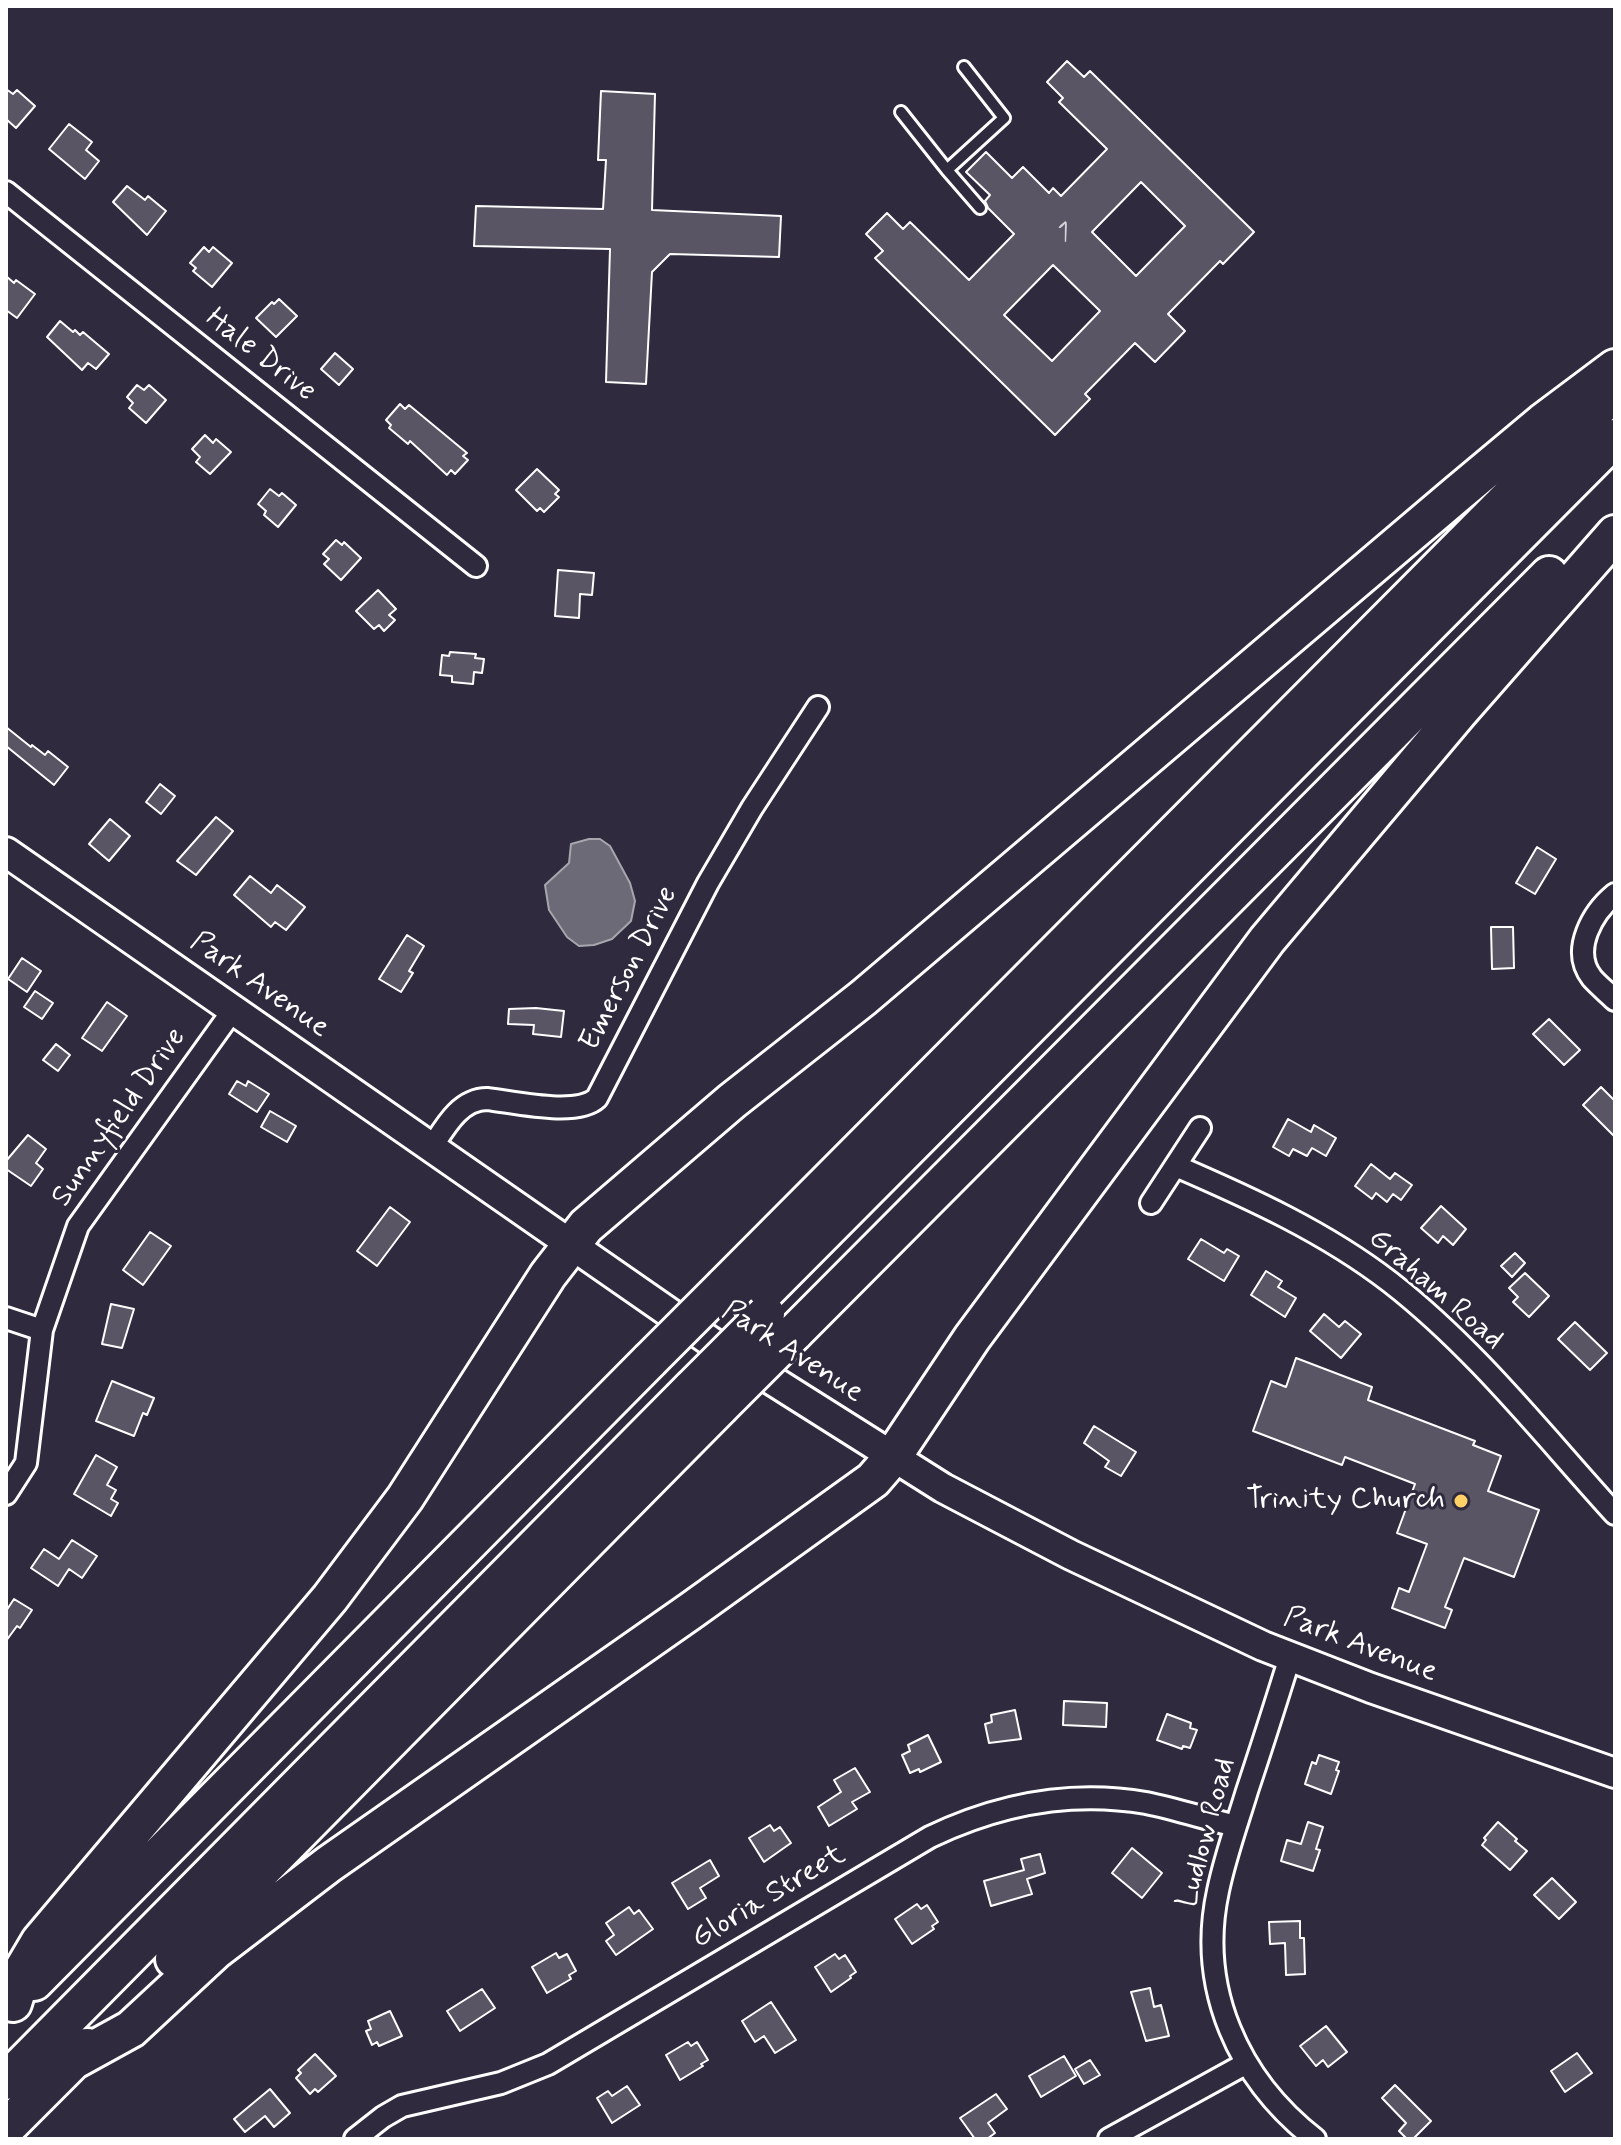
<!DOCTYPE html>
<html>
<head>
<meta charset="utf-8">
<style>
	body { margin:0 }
	#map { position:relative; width:1621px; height:2145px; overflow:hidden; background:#2f2a3d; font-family:Mynerve,sans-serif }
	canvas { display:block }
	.frame { position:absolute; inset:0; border:8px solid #fff; pointer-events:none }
</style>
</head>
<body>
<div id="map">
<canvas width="1621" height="2145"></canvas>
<div class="frame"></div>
</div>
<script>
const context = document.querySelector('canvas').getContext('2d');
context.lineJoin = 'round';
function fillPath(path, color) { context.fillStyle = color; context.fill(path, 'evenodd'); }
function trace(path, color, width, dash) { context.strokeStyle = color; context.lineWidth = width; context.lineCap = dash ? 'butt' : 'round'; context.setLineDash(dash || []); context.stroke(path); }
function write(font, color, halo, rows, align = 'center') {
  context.font = font + ' Mynerve,sans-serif'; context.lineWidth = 6; context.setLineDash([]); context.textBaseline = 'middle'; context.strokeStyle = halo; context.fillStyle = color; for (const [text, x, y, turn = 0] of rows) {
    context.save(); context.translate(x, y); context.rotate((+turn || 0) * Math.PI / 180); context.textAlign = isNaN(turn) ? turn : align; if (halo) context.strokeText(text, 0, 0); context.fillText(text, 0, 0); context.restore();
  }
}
const water = new Path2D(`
	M589,839H600L610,846L630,883L635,901L631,921L612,939L594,945L579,946L567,937L549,910L545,885L569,863L571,844Z`);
fillPath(water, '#6d6a77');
trace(water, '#a7a6ad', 2);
const building = new Path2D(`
	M1067,61L1084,77L1090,71L1254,232L1223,264L1220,261L1168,314L1185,331L1155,362L1135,343L1085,394L1090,399L1055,435L875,258L883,251L866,234L887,213L903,229L910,222L969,280L1014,234L988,208L985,201L990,195L966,172L986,152L1012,178L1023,167L1049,193L1053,188L1061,196L1107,149L1059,102L1063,98L1047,82ZM1141,182L1185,226L1136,276L1092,232ZM1053,265L1100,311L1052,361L1004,315Z
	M6,89L13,94L17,90L35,106L16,128L6,119Z
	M601,91L655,94L652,210L781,216L779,257L670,254L652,272L646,384L606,382L610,249L474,246L476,206L603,209L606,160H598Z
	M69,124L92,142L86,150L99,161L85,179L49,149Z
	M127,186L145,200L148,196L166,211L147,235L113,202Z
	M204,247L209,252L213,247L232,263L212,287L193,271L196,268L190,263Z
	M6,276L14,283L16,280L35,294L17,318L6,310Z
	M279,299L297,316L276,337L256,318L272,302L274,304Z
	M60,321L73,332L75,330L80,335L83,332L109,354L96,369L88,363L82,370L47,337Z
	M335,353L353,369L339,385L321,369Z
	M137,385L144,390L149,385L166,400L146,423L129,408L133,403L127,397Z
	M400,404L405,409L409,405L467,453L463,456L468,460L455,474L451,470L447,475L410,441L408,444L389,428L391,425L386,420Z
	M205,435L213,443L216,439L231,452L210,474L196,462L200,457L192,449Z
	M537,469L559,490L555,494L559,497L544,512L540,508L537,511L516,490Z
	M270,489L279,496L282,493L296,505L278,527L264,515L266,511L258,504Z
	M336,540L342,545L344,542L361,558L341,580L324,564L329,559L323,554Z
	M558,570L594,573L592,595L580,594L579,618L555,616Z
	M378,590L396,609L389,615L395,620L384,631L379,625L374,629L356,611Z
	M450,652L476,654L475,658L484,659L482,673L474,672L473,684L452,682V676L440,675L442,655L449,656Z
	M6,727L31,747L32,745L45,755L48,751L68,767L54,785L6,746Z
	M160,784L175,796L161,814L146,802Z
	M216,817L233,831L196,875L177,861Z
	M110,819L130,836L109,861L89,844Z
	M1537,847L1556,859L1535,894L1516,883Z
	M250,876L271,893L277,885L305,907L286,930L275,922L271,927L234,895Z
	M1491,927H1513L1514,968L1492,969Z
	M407,935L424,946L409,971L413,973L401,992L379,979Z
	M22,958L41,971L27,992L8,979Z
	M35,991L53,1003L42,1019L24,1007Z
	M107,1002L127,1016L102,1051L82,1038Z
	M536,1008L564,1011L561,1037L533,1034L534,1025L508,1024L509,1009Z
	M1549,1019L1580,1050L1564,1065L1533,1034Z
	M56,1044L70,1055L58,1071L43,1060Z
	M237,1081L246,1086L248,1081L269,1094L257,1112L229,1094Z
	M1601,1087L1615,1101V1137L1583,1105Z
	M270,1111L296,1126L287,1142L261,1127Z
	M1288,1119L1311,1132L1314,1125L1336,1138L1326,1156L1312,1148L1307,1156L1293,1149L1289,1156L1273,1147Z
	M28,1135L46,1149L36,1163L43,1169L31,1186L6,1169V1161Z
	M1371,1164L1390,1179L1395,1173L1412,1185L1401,1200L1393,1194L1387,1202L1376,1193L1372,1199L1355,1186Z
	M1441,1206L1466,1229L1453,1245L1443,1236L1438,1243L1421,1228Z
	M390,1207L410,1222L377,1266L357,1251Z
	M150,1232L171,1246L143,1285L123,1270Z
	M1201,1239L1224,1253L1227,1249L1239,1256L1224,1281L1188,1259Z
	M1515,1253L1525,1263L1512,1277L1501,1266Z
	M1266,1271L1282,1281L1278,1287L1296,1298L1285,1317L1251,1295Z
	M1525,1273L1549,1296L1529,1317L1513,1302L1518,1297L1509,1288Z
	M111,1304L134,1309L122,1348L102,1344Z
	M1324,1314L1339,1327L1345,1321L1361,1334L1341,1358L1310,1331Z
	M1575,1322L1607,1353L1590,1370L1558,1339Z
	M1296,1358L1372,1387L1368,1400L1475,1441L1473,1445L1501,1456L1488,1491L1539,1510L1514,1577L1464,1558L1445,1607L1452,1610L1445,1628L1392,1608L1399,1588L1409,1592L1427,1544L1397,1533L1415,1484L1345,1457L1342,1465L1253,1431L1271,1381L1286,1387Z
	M112,1381L154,1398L147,1415L143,1413L134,1436L96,1421Z
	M1094,1426L1136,1452L1121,1476L1105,1467L1109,1461L1084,1443Z
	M96,1455L117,1467L107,1485L116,1490L111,1499L118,1503L111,1516L74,1494Z
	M72,1540L97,1556L82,1578L69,1569L58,1586L31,1568L44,1549L59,1559Z
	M14,1599L32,1610L20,1628L17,1626L6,1641V1611Z
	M1064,1701L1107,1703L1106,1727L1063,1725Z
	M1015,1710L1021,1739L989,1743L985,1724L992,1722L991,1715Z
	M1167,1714L1191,1723L1190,1728L1197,1730L1190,1748L1183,1746L1182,1749L1157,1740Z
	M928,1735L941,1762L920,1772L919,1769L910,1773L902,1755L910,1751L908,1745Z
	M1319,1755L1339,1762L1336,1770L1339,1771L1331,1794L1305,1784L1312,1762L1316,1764Z
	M855,1768L870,1792L852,1802L857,1809L829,1826L818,1807L841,1792L834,1780Z
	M1308,1822L1323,1827L1316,1849L1320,1850L1313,1871L1281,1861L1287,1840L1301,1844Z
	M1498,1822L1517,1839L1515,1841L1527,1851L1510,1870L1482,1845L1486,1840L1484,1838Z
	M770,1825L774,1831L780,1827L791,1843L764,1862L749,1838Z
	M1132,1848L1162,1873L1142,1898L1112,1873Z
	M1040,1854L1045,1873L1027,1879L1032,1894L991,1906L984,1881L1024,1870L1021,1859Z
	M710,1860L719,1876L700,1888L706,1898L688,1909L672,1883Z
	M1552,1878L1576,1902L1559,1919L1534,1895Z
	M917,1904L921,1909L927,1905L938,1922L932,1926L934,1929L912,1944L895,1919Z
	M629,1907L634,1914L639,1910L653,1929L616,1955L606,1941L614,1935L606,1923Z
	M1300,1921V1938H1304L1305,1974L1286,1975L1285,1943L1270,1944L1269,1922Z
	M556,1953L559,1958L567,1954L576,1971L569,1975L571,1979L547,1993L532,1967Z
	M835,1954L839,1959L845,1955L856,1972L850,1976L851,1978L831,1992L815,1967Z
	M1150,1988L1154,2007L1161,2005L1169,2036L1146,2041L1131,1992Z
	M482,1989L495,2008L460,2031L447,2011Z
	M771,2002L796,2040L775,2053L764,2036L755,2042L742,2021Z
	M390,2011L402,2036L379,2046L377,2042L372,2045L366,2031L371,2029L368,2021Z
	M1326,2026L1347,2052L1328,2067L1323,2060L1316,2066L1300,2046Z
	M688,2042L691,2046L697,2042L708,2060L701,2064L703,2066L680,2080L666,2055Z
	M1577,2053L1592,2073L1565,2092L1551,2071Z
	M315,2054L336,2076L318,2092L315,2089L310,2094L296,2078L301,2073L298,2070Z
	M1064,2056L1076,2076L1041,2097L1029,2076Z
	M1090,2060L1100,2075L1084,2084L1075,2069Z
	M1395,2085L1431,2121L1413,2139H1407L1399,2131L1406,2123L1382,2098Z
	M627,2086L640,2105L612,2123L597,2098L608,2091L612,2096Z
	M270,2089L290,2113L274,2127L265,2116L245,2132L234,2119Z
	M996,2094L1007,2109L988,2123L995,2133L987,2139H975L960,2118Z`);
fillPath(building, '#595564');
trace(building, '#fff', 2);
const lane = new Path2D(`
	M901,112L947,170L1004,118L964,67
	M947,170L980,208`);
const street = new Path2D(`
	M6,192L476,566
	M1615,894C1593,912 1570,950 1592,978C1599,986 1608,993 1615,1000
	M432,1147C445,1127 460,1099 487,1099C514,1102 577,1117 597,1098L708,883L752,808L818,707
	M1176,1166C1250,1198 1325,1232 1390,1282C1475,1348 1543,1435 1615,1514
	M1151,1203L1200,1128
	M6,1318L42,1330
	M6,1494L26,1463L42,1330L78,1226L233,1010
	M1290,1657C1276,1702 1262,1746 1247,1791C1237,1824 1225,1857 1218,1891C1197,1988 1238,2079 1315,2139
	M355,2139L383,2117L402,2106L501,2083L548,2064L930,1837C999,1804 1070,1790 1146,1803C1176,1809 1206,1819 1236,1826
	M1109,2139L1245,2064`);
const secondary = new Path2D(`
	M6,852L710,1341L943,1488L1071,1555L1263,1646L1371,1688L1615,1773`);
const highway = new Path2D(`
	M724,1286L1615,391
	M752,1305L1615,438
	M794,1333L1549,575
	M174,1959L720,1407
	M34,1982L650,1360
	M13,2003L24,1968L40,1941L330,1598L405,1498L548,1275L586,1226L732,1101L863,998L1457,494L1543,422L1615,368
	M71,2062L131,2029L215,1951L329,1864L692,1610L873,1480L892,1458L972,1338L1267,940L1459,712L1615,534
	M6,2081L692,1388
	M6,2128L87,2047`);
trace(lane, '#fff', 16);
trace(street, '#fff', 26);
trace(secondary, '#fff', 34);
trace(highway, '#fff', 42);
trace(lane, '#2f2a3d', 10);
trace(street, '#2f2a3d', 20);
trace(secondary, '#2f2a3d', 28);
trace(highway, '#2f2a3d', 36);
const highwayBridge = new Path2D(`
	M650,1360L724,1286
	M692,1388L766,1314
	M720,1407L794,1333`);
trace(highwayBridge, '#fff', 42, []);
trace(highwayBridge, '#2f2a3d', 36);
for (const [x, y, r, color] of [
	[1461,1501,8,"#ffd166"]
]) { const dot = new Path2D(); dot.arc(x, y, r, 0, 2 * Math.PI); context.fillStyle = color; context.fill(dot); trace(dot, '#2f2a3d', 3); }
write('26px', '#d6d4d8', null, [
	["1",1063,235]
]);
write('30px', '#fff', '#2f2a3d', [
	["Hale Drive",260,356,38],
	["Emerson Drive",630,969,-63],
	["Park Avenue",259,986,35],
	["Sunnyfield Drive",120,1118,-55],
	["Graham Road",1435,1290,41],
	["Park Avenue",792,1353,33],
	["Park Avenue",1360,1646,21],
	["Ludlow Road",1208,1833,-75],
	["Gloria Street",769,1898,-31]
]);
write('30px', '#fff', '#2f2a3d', [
	["Trinity Church",1445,1501]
], 'right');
</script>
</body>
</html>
